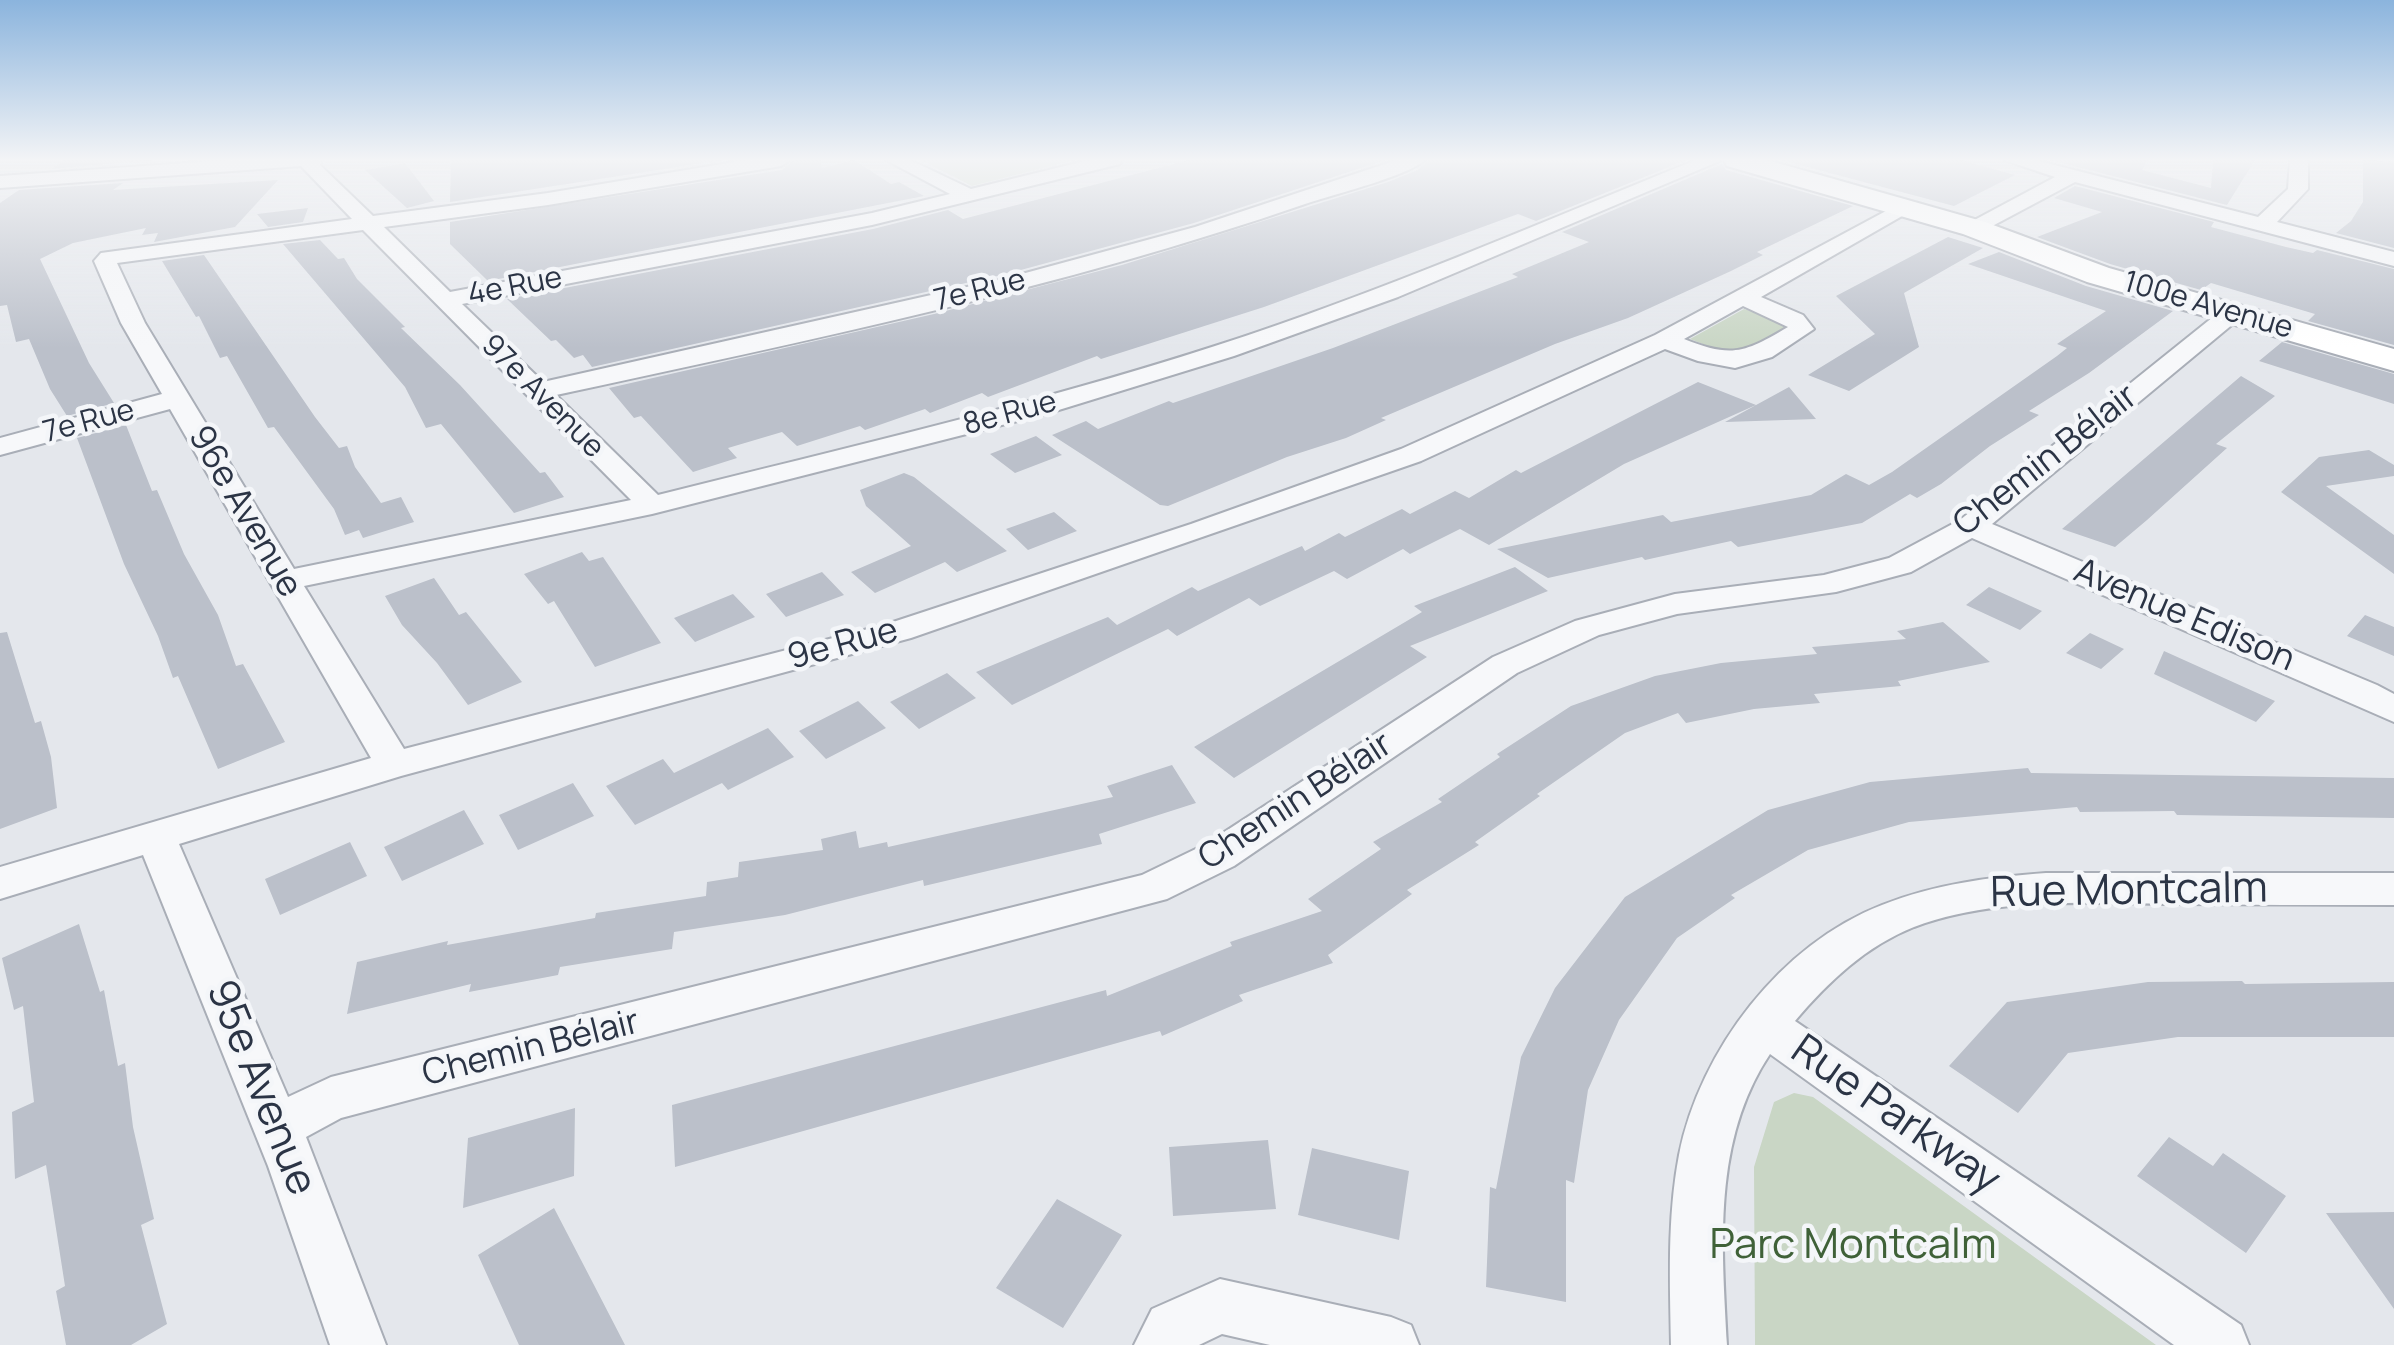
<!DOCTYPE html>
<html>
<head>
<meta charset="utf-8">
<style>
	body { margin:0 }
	canvas { display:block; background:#e4e7ec }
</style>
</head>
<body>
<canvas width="2394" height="1345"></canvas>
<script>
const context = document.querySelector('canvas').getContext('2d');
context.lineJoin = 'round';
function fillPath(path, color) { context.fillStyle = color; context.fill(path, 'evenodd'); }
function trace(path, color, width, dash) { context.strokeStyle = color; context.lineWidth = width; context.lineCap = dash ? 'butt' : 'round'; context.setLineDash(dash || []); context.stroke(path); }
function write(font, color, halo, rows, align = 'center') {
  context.font = font + ' Manrope,sans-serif'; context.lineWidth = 9; context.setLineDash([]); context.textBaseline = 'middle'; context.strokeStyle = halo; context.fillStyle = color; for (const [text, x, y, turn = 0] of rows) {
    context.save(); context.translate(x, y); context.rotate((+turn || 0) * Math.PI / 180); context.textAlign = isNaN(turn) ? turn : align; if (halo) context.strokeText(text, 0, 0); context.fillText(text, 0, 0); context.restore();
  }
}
fillPath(new Path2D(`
	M921,160H1075L972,186Z
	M1744,309L1788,323V328L1734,356L1690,339Z
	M1794,1093L1813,1097L2156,1345H1755L1754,1167L1774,1102Z`), '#c9d6c5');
fillPath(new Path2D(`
	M64,160H153L52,169Z
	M451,160H723L450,202Z
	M794,160H821L822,168L854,160L891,184L899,182L924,196L488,281L450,244V222L782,170Z
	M1189,160H1385L1194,223L1006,274L592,367L583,355L574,358L556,340L551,341L507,299L873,229L948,210L963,219Z
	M1429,160H1686L1536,221L1518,214L1264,307L1101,359L1097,356L988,397L982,393L930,413L925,409L865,430L860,426L797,446L782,432L728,448L737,458L693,472L641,416L634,418L609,388L934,314L1122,265L1388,182L1418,170Z
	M1781,160H1961L2015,175L1954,206Z
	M2050,160H2148L2142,170L2211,188L2213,160H2255L2227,205Z
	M2363,160L2394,162V248L2336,233L2351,221L2363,202Z
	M405,163L434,201L407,208L365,170Z
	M1722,164L1726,170L1853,206L1757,252L1763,255L1731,271L1628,318L1555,344L1381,418L1386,420L1346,438L1287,457L1168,506L1160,505L1052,435L1086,421L1098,429L1169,401L1173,403L1333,348L1518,277L1512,274L1589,242L1562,232Z
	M278,180L235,227L154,242L158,233L142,235L146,228L73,243L40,259L89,363L114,403L67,416L50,389L29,339L16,342L7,305L0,306V203L19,190L123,183L113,190Z
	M2075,186L2214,222L2211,227L2286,247L2313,253L2317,250L2394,269V345L2308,321L2315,314L2211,283L2201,290L2110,264L2037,237L2102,212L2054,198Z
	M308,208L303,222L268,227L257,214Z
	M1948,237L1983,248L1904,293L1919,347L1849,391L1808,375L1875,334L1836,296Z
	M320,240L338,259L344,258L357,279L405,327L401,328L460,385L540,473L545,472L564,497L514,513L441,424L426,428L405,387L283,244Z
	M1999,252L2086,286L2173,311L2089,373L2029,411L2039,415L1990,446L1941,484L1917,498L1910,494L1862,523L1738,547L1731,541L1645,560L1642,557L1548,578L1497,549L1663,515L1671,522L1811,495L1846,474L1869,485L1892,472L2057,356L2067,348L2057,344L2106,311L1968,264Z
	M204,255L315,417L339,448L347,446L355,467L381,503L401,497L414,522L363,538L359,530L345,535L334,509L274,427L268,428L227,356L220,358L199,316L196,317L162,261Z
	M2282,342L2394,374V404L2259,361Z
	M2241,376L2275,396L2216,444L2227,448L2147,520L2115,547L2062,529Z
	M1698,382L1756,405L1624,464L1489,545L1460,529L1410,554L1403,549L1347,579L1334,571L1260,606L1249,598L1177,636L1168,629L1012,705L976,672L1108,617L1117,625L1192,587L1198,591L1302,546L1305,551L1339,533L1345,537L1402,509L1410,514L1455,491L1469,498L1516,470L1521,473Z
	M1789,387L1816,419L1725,422Z
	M126,425L152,491L157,490L184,554L218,615L236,666L243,664L285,742L218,769L178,676L173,678L158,636L124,564L77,438Z
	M1036,436L1062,455L1015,473L990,454Z
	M2369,450L2394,465V476L2326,486L2394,535V574L2281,492L2319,457Z
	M904,473L914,477L1007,551L957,572L945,562L875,593L851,572L911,546L866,506L860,490Z
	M1054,512L1077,531L1028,550L1006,529Z
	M582,552L589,561L603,557L661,643L595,667L554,601L548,604L524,574Z
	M1515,567L1548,591L1410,646L1427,657L1234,778L1194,747L1422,612L1414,606Z
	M822,572L844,595L786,617L766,594Z
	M434,578L459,615L466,612L522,682L468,705L437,663L402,625L385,596Z
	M1989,587L2042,611L2020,630L1966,605Z
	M733,594L755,617L695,642L674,618Z
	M2365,615L2394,627V656L2347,636Z
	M1943,622L1990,662L1898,681L1901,686L1814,694L1820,703L1754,709L1686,723L1678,713L1625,733L1537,794L1540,796L1475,842L1479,845L1407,890L1412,894L1328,955L1333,963L1239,995L1243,1001L1162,1036L1160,1031L675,1167L672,1105L1106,990L1107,996L1232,946L1230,942L1322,911L1308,899L1381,849L1373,842L1442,802L1438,799L1500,757L1497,754L1571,706L1655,676L1721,663L1817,654L1812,647L1906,639L1897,631Z
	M7,632L35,723L41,721L51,757L57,808L0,829V633Z
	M2090,633L2124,649L2101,669L2066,653Z
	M2164,651L2275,701L2256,722L2154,674Z
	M947,673L976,698L919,729L890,702Z
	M858,701L886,728L826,759L799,731Z
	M768,728L794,757L728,790L722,783L635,825L606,786L663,759L674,773Z
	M1172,765L1196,803L1099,834L1102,844L924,886L923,880L785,915L674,932L672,949L560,967L558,975L469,992L471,984L347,1014L357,962L448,941L447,945L595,918L596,913L706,896L707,882L738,877L739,862L823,850L821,839L856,831L859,848L887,842L888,847L1113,797L1107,786Z
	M2028,768L2031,773L2394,778V818L2177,815L2174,811L2080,812L2077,807L1909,822L1808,850L1731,895L1735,898L1677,938L1619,1020L1588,1090L1574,1183L1566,1180V1302L1486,1287L1490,1187L1496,1189L1521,1057L1555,988L1625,897L1768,810L1870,782Z
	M573,783L594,816L518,850L499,815Z
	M464,810L484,844L402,881L384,847Z
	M350,842L367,876L280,915L265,879Z
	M79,924L100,992L104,990L118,1066L125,1063L133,1127L154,1219L141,1225L167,1324L131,1345H66L56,1291L65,1286L46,1165L15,1179L12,1112L34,1102L23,1006L14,1010L2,958Z
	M2242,981L2245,984L2394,982V1037H2178L2068,1053L2018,1113L1949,1066L2007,1002L2148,982Z
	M575,1108L574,1176L463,1208L468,1138Z
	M2169,1137L2213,1166L2223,1153L2286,1196L2246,1253L2137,1176Z
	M1268,1140L1276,1209L1173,1216L1169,1147Z
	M1312,1148L1409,1171L1399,1240L1298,1215Z
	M1057,1199L1122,1235L1063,1328L996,1288Z
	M554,1208L594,1285L625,1345H519L478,1255Z
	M2394,1212V1309L2326,1213Z`), '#bbc0ca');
const street = new Path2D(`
	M229,160H322L320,165L373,216L548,193L746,160H790L781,166L548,205L384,227L450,292L872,213L950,194L886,160H910L971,189L1089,160H1122L1120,164L872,225L462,304L543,382L1007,278L1195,227L1397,160H1425C1408,176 1332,195 1305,204C1062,288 807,341 556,395L658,495C845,448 1032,405 1215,346C1379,293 1537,224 1696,160H1722L1398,297L1234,356L1049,413L652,514L304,586L404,749L887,624L1191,524L1401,449L1655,335L1899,204H1913L1916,208L1761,297L1803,315L1814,329L1772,357L1735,368L1698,361L1665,349L1421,461L911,638L401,776L179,844L288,1097L331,1077L1142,875L1206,844L1493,657L1575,621L1675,594L1824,575L1889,558L1960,520L2223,309H2239L2243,314L2239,319L1992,524L2377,685L2394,694V722L1972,538L1911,572L1836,592L1677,614L1599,635L1517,673L1234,866L1167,899L341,1118L306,1137L386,1345H330L268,1166L143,855L0,899V867L371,758L170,409L0,455V438L162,394L121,323L94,261L101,253L352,219L301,166L0,188V176ZM363,230L631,500L294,569L145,323L117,263ZM1743,306L1788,327C1744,353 1732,358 1684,339Z
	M2004,160H2035L2258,217L2288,189L2290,160H2308V189L2277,222L2394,252V266L2075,182L1981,232H1967L1963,228L1967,224L2055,177Z
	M2046,873H2394V905C2320,905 2246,905 2172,904C2087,903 1995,897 1914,927C1866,946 1828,982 1795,1021L2241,1325L2249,1345H2174L1770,1054C1712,1141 1722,1245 1727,1345H1671C1670,1282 1667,1218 1679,1155C1700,1050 1781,944 1882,905C1935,884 1990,877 2046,873Z
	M1220,1279L1391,1317L1411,1325L1419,1345H1270L1222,1334L1199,1345H1134L1152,1309Z`);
const secondary = new Path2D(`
	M1724,160H1767L1985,222L2109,268L2394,349V371L2087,282L1963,234L1727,166Z`);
trace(street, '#a9aeb7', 4);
trace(secondary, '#a9aeb7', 4);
fillPath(street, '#f7f8fa');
fillPath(secondary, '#fff');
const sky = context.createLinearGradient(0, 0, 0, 348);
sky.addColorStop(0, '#8bb4dd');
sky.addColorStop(0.46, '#f3f4f6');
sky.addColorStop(1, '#f3f4f600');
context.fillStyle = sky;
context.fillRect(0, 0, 2394, 348);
write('30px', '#2b3445', '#f4f6f9', [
	["4e Rue",515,287,-11],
	["7e Rue",980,291,-14],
	["100e Avenue",2208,306,16],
	["97e Avenue",542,397,45],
	["8e Rue",1010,414,-15],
	["7e Rue",89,422,-15]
]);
write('35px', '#2b3445', '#f4f6f9', [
	["Chemin Bélair",2046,461,-38],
	["96e Avenue",244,512,60],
	["Avenue Edison",2184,616,23],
	["9e Rue",843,645,-15],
	["Chemin Bélair",1296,802,-33],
	["Chemin Bélair",531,1049,-14]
]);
write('42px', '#2b3445', '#f4f6f9', [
	["Rue Montcalm",2129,892,-1],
	["95e Avenue",260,1088,68],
	["Rue Parkway",1895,1116,35]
]);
write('42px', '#3f6138', '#f4f6f9', [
	["Parc Montcalm",1853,1246]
]);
</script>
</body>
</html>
